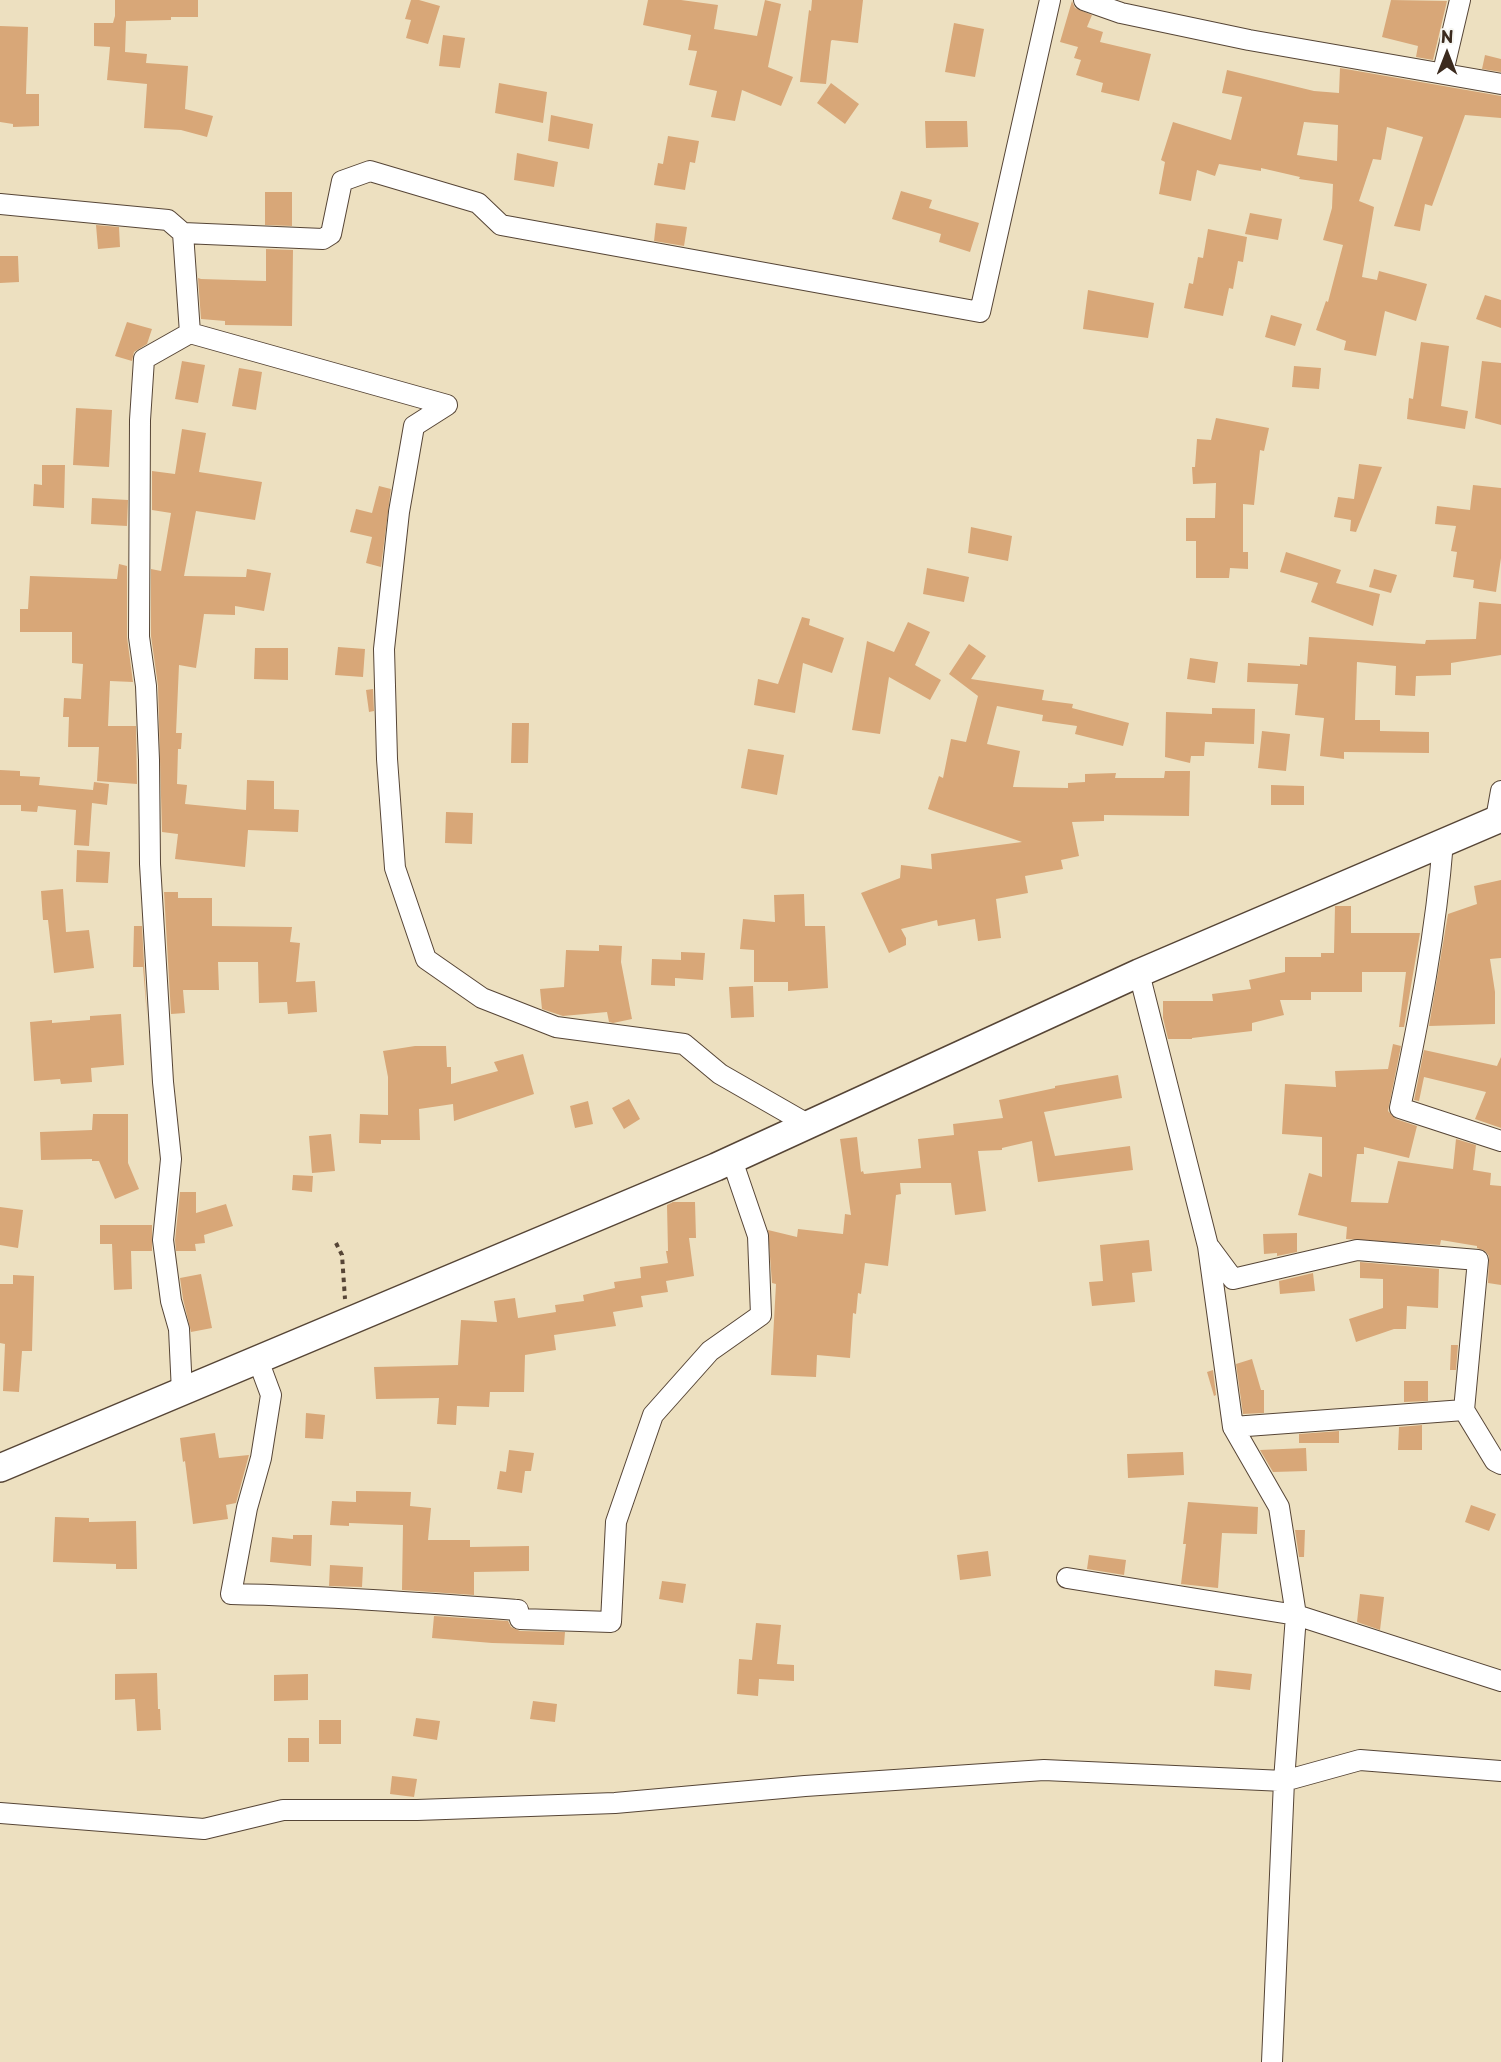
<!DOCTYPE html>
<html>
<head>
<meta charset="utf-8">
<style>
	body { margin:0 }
	#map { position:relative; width:1501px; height:2062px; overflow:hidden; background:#ede0c0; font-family:"Playpen Sans",sans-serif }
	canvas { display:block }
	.north { position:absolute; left:1417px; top:24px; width:60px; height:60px; -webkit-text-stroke:4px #f6f6f2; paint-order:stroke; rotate:0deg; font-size:16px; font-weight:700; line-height:24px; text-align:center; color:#3b2a1e }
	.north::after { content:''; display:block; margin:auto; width:21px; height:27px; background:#3b2a1e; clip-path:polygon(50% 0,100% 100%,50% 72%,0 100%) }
</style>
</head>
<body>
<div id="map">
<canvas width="1501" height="2062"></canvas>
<div class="north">N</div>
</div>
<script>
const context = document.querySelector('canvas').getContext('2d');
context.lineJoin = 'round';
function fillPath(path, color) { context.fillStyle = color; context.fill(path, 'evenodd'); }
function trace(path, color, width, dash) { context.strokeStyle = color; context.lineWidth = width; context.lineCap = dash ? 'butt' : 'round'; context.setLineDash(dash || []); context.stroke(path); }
fillPath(new Path2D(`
	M115,0H198V17H171V20L126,21L125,52L147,54L146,63L188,66L185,109L213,116L207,137L181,130L144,128L147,84L107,80L110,47L94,46V23H113L115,16Z
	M411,0H419L440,6L428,44L406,38L411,20L405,19Z
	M648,0H681L718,5L714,29L757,36L765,0L781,4L768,67L793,77L781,106L742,90L735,121L711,117L717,91L689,85L697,51L688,50L691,35L643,25Z
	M812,0H863L858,43L832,40L831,41L826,84L800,82L809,10L811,11Z
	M1391,0L1447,1L1433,60L1416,57L1418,46L1382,37Z
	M1072,1L1075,8L1092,15L1087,27L1103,32L1100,42L1151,54L1139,101L1101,92L1103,83L1076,75L1081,60L1074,58L1078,47L1060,42Z
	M954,23L984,29L975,77L945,72Z
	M0,26L28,27L26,94H39V126L13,127V124L0,122Z
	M443,35L465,38L460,68L439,66Z
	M1485,55L1501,59V72L1482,69Z
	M1340,68L1501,96V118L1465,115L1432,206L1425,204L1420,231L1394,226L1423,137L1387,127L1381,160L1373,159L1359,201L1374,207L1362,277L1377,280L1379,271L1427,284L1416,321L1385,311L1376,356L1344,350L1346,341L1316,330L1326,301L1328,302L1343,245L1323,240L1332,208L1333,184L1299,179L1300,177L1261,168V171L1219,164L1215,176L1197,170L1191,201L1159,194L1165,162L1161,160L1173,122L1231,140L1242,97L1222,93L1227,70L1314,91L1339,93ZM1304,122L1338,125L1337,161L1297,155Z
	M499,83L547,92L543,123L495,113Z
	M831,83L859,104L845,124L817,103Z
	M551,115L593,124L589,149L548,141Z
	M925,121H967L968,147L926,148Z
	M668,136L699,141L695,163L690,162L685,190L654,185L658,163L663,164Z
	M517,153L558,162L554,187L514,180Z
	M901,191L932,200L929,208L979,223L970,252L939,242L941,234L892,219Z
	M265,192H292V226L265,225Z
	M1250,213L1282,219L1278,240L1245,234Z
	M656,223L687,227L684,246L654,241Z
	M96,225L119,227L120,247L98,249Z
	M1208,229L1247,237L1243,262L1238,261L1233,289L1229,288L1223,316L1184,308L1189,283L1193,284L1198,257L1203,258Z
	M266,249L293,250L292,326L225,325V321L201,319L198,278L201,279L266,281Z
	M0,256H18L19,282L0,283Z
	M1088,290L1154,303L1148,338L1083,329Z
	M1485,295L1501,300V328L1476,319Z
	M1271,315L1302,324L1295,346L1265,337Z
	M127,322L152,329L147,344L134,352L132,361L115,356Z
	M1421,342L1449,346L1441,406L1468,411L1465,429L1407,419L1409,398L1413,399Z
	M182,361L205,365L198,403L175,399Z
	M1482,361L1501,363V425L1475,418Z
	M1294,366L1321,368L1319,389L1292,387Z
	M239,368L262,372L256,410L232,406Z
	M76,408L112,410L109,467L73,465Z
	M1216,418L1269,428L1264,451L1260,450L1254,505L1243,504V552H1248V569L1230,568L1229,578H1196V541H1186V518H1215L1216,483L1193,484L1192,467H1195L1197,439L1211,440Z
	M182,429L206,433L199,472L262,482L255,520L196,511L184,576L246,577L247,569L271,573L264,611L235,606V615L204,614L196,668L179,665L176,733H182L181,749H178L177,784L187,785L185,804L246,810L247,780L274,781V809L299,810L298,832L248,830L245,867L175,859L178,834L162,832L158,686L151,636V569L161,571L171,513L152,510V471L175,474Z
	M1359,464L1382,467L1356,532L1350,531L1351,520L1334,517L1338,497L1354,499Z
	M42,465H65L64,508L33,506L34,484L42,485Z
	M1473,485L1501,488V558L1496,592L1473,588L1474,580L1453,577L1457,552L1451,551L1456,526L1435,524L1437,506L1470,510Z
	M379,486L391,489L381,567L366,563L372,537L350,532L356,509L372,513Z
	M92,498L128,500L127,526L91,524Z
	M971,527L1012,536L1008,561L968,553Z
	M1286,552L1341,570L1336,583L1380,594L1373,626L1311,602L1318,583L1280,572Z
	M119,564L127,566V637L133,682L110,681L108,726H136L137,784L97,781L99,747H68L69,717H63L64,698L81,699L83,664L72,663V632H20V609H28L30,576L117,579Z
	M927,568L969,577L964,602L923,594Z
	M1374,569L1397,575L1391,593L1369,587Z
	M1479,602L1501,604V655L1451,663V675L1416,676L1415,696L1395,695L1396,666L1357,662L1355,720H1380V731L1429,732V753L1344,752V759L1320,756L1324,718L1295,715L1298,684L1247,682L1248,663L1300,666V664L1307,665L1309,637L1425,644L1426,640L1476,639Z
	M802,617L810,619L809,625L844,638L832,673L803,663L795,713L754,705L758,679L778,684Z
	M908,622L930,632L915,665L941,680L930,700L889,677L880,734L852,730L867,641L894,652Z
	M969,644L986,656L971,679L1044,690L1042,700L1073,704L1072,708L1129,723L1123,746L1075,734L1077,726L1042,721L1043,715L997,706L987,744L1020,751L1013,787L1068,788V783L1085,782V774L1116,773L1115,778H1164L1165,771H1190L1189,816L1104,815V821L1072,822L1079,856L1061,860L1063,869L1025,876L1028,893L996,899L1001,938L978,941L975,919L938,926L937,920L901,929L906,938V945L889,953L861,893L900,878L901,865L932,869L931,854L1022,842L928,809L939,776L943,778L951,739L966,742L978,696L949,674Z
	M338,647L365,649L363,677L335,675Z
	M255,648H288V680L254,679Z
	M1190,658L1218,662L1215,683L1187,679Z
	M373,689L374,711L369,712L366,690Z
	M1212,708L1255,709L1254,744L1205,742L1204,756H1191L1190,763L1165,757L1166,712L1212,714Z
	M512,723H529L528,763H511Z
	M1262,731L1290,734L1286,771L1258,768Z
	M748,749L784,755L777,795L741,788Z
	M0,770L20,771V776L40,777L39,785L93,790L94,782L109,784L107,805L92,803L89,846L74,845L76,810L38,806L37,812L21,811V805H0Z
	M1271,785L1304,786V805H1271Z
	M446,812L473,813L472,844L445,843Z
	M77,850L110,852L108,883L76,882Z
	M1501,880V958L1490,959L1495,992V1024L1429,1026L1448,914L1477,904L1474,886Z
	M63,889L66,932L89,930L94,968L54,973L48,920H43L41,891Z
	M164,892H178V898H212V926L292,927L290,942L300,943L296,982L315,981L317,1012L288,1014L287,1002L259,1003L258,962H218L219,990H183L185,1013L171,1014Z
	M804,894L805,926H825L828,988L788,991V982H754V950L740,949L743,919L775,922L774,895Z
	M1335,906H1351V933H1420L1404,1027H1399L1406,972H1362V992H1311V1000H1280L1284,1015L1252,1023V1031L1192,1038V1039H1168L1163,1018V1001H1213L1212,994L1251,989L1249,980L1285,972V957H1321V953H1334Z
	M134,926H142L147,1016L143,967H133Z
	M599,945L622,946L621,962L632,1019L613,1023L609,1022L607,1012L563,1016L542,1009L540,989L564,987L566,950L599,951Z
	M681,952L705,953L703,980L675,978V986L651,985L652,959L681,960Z
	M753,986L754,1017L731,1018L729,987Z
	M121,1014L124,1065L91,1068L92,1082L61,1084L60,1079L34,1081L30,1022L52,1020V1023L90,1020V1016Z
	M1393,1044L1401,1046L1388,1111L1396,1119L1417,1126L1409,1158L1364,1147V1154H1357L1351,1202L1388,1203L1398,1161L1453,1169L1456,1139L1476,1145L1473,1170L1491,1173L1490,1185L1501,1186V1285L1488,1283L1489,1256L1485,1251L1477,1248V1246L1441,1240L1440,1245L1346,1239L1347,1227L1298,1215L1309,1173L1322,1177V1137L1282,1134L1285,1084L1336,1087L1335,1071L1388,1069Z
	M415,1046H446L447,1067H451V1084L498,1071L494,1062L523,1054L534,1094L454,1121L453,1104L419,1109L420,1140H381V1144L359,1143L360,1114L388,1115V1077L383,1051Z
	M1424,1050L1497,1066L1501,1057V1128L1475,1119L1486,1092L1424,1077L1419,1101L1414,1100Z
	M1118,1075L1122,1098L1044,1112L1055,1156L1130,1146L1133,1170L1038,1182L1032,1141L1002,1148V1150L978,1151L986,1211L955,1215L951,1183H900L901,1194L896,1195L888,1266L865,1263L861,1294L858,1293L856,1314L853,1313L850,1358L817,1355L816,1377L771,1375L776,1284L772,1283L768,1230L797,1237L798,1229L843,1234L845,1214L851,1215L840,1139L857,1137L861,1172L863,1171L864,1174L921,1168L918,1139L954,1135L953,1124L1003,1118L999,1100L1055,1088V1086Z
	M629,1099L640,1119L624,1129L612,1108Z
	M588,1101L593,1124L575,1128L570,1106Z
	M93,1114H128V1163L139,1189L115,1199L99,1161H92V1159L41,1160L40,1132L92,1130Z
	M331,1134L335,1171L312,1173L309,1136Z
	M293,1175L313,1176L312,1192L292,1190Z
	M180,1192H196V1213L226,1204L233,1226L204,1235L205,1243L195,1244L196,1251H176L175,1240Z
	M673,1202H695L696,1238H689L694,1276L666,1281L668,1292L641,1296L643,1307L613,1312L616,1326L554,1335L556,1350L525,1355L524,1392H490L489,1407L457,1406L456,1425L437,1424L439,1398L376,1399L374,1367L458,1365L461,1320L497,1322L494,1301L515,1298L518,1318L556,1312L555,1305L584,1301L583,1295L615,1288L614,1282L641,1278L640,1267L668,1263L666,1251H668L667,1205Z
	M0,1207L23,1210L18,1248L0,1245Z
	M100,1225H152V1251H131L132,1289L114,1290L112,1244H100Z
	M1297,1233V1252L1277,1256V1253L1264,1254L1263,1234Z
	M1149,1240L1152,1271L1132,1273L1135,1302L1092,1306L1089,1282L1103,1281L1100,1245Z
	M1360,1262L1439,1269L1438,1308L1407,1306L1406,1329H1394L1356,1342L1349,1319L1383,1308V1279L1360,1278Z
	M1313,1273L1315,1291L1280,1294L1279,1281Z
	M201,1274L212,1328L191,1332L183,1299L180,1278Z
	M13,1275L34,1276L32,1351H22L19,1392L3,1391L5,1344L0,1343V1284H13Z
	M1451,1345H1458L1456,1370H1450Z
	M1252,1359L1261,1390H1264V1413L1243,1414L1236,1364Z
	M1213,1370L1216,1395L1214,1396L1207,1372Z
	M1404,1381H1428V1401L1404,1402Z
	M306,1413L325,1415L323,1439L305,1438Z
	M1422,1425V1450H1398L1399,1427Z
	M1339,1431V1443H1299V1434Z
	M215,1433L219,1458L249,1455L236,1503L226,1505L228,1519L193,1524L185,1461L183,1462L180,1438Z
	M1306,1448L1307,1471L1273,1472L1260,1450Z
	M509,1450L534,1453L531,1471H525L522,1493L497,1489L500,1471L506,1472Z
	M1183,1452L1184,1475L1128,1478L1127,1454Z
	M356,1491L411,1492L410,1506L431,1508L428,1540H470V1547L529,1546V1571L474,1572V1595L402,1590L403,1525L349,1523V1526L330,1525L332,1501L356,1502Z
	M1188,1502L1258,1507L1257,1534L1222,1533L1218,1588L1181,1584L1186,1544H1183Z
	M1471,1505L1496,1514L1489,1531L1465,1522Z
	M55,1517L89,1518V1522L136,1521L137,1569H116V1564L53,1562Z
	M1295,1530H1305L1304,1557H1299Z
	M293,1535H312L311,1566L270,1562L272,1537L293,1539Z
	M988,1551L991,1576L960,1580L957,1555Z
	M1089,1555L1126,1560L1124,1575L1087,1569Z
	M330,1565L363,1567L362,1587L329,1586Z
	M662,1581L686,1584L683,1603L659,1599Z
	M1360,1594L1384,1597L1380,1630L1357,1622Z
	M434,1616L508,1621L511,1627L520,1631L565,1632L564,1645L492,1643L432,1638Z
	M756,1623L781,1625L777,1664L794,1665V1681L759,1679L758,1696L737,1694L739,1659L752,1660Z
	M1215,1670L1252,1674L1250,1690L1214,1686Z
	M157,1673L158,1709H160L161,1730L137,1731L135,1699L115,1700V1674Z
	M308,1674V1700L274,1701V1675Z
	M533,1701L557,1704L555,1722L530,1719Z
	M416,1718L440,1721L437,1740L413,1736Z
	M319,1720H341V1744H319Z
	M288,1738H309V1762H288Z
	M392,1776L417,1779L414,1797L390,1794Z`), '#d8a778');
const street = new Path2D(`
	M1084,0L1121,13L1249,40L1501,84
	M1443,72L1460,0
	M0,204L168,220L183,233L190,333L447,405L414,426L399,512L384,649L387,759L395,868L426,959L482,998L556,1027L684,1044L720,1074L809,1125
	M183,233L323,239L331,234L342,181L370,171L478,203L501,225L980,312L1050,0
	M1496,819L1501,791
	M1443,842C1436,932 1419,1020 1400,1108L1501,1141
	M1210,1248L1233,1279L1357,1250L1478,1260L1464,1410L1233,1427
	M258,1360L271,1395L261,1458L247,1508L231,1594C327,1596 422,1603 518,1610L520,1619L611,1622L616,1522L653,1415L710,1351L761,1315L758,1236L732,1160
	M182,1392L179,1329L171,1301L163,1240L171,1159L163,1082L150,864L149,760L146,686L139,637L140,420L144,359L190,333
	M1464,1410L1495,1461L1501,1464
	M1067,1578L1296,1615L1501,1681
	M0,1813L204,1829L283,1810H417L615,1803L805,1786L1044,1770L1284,1781L1296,1615L1279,1507L1233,1427L1208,1246L1139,973
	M1272,2062L1284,1781L1360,1760L1501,1771`);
const secondary = new Path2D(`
	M0,1468L716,1167L1139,973L1501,818`);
trace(street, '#564536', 22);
trace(secondary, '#564536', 30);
trace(new Path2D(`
	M336,1243L342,1255L345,1299`), '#564536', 4, [4.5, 4.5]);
trace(street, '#fff', 20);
trace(secondary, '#fff', 27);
</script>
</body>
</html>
